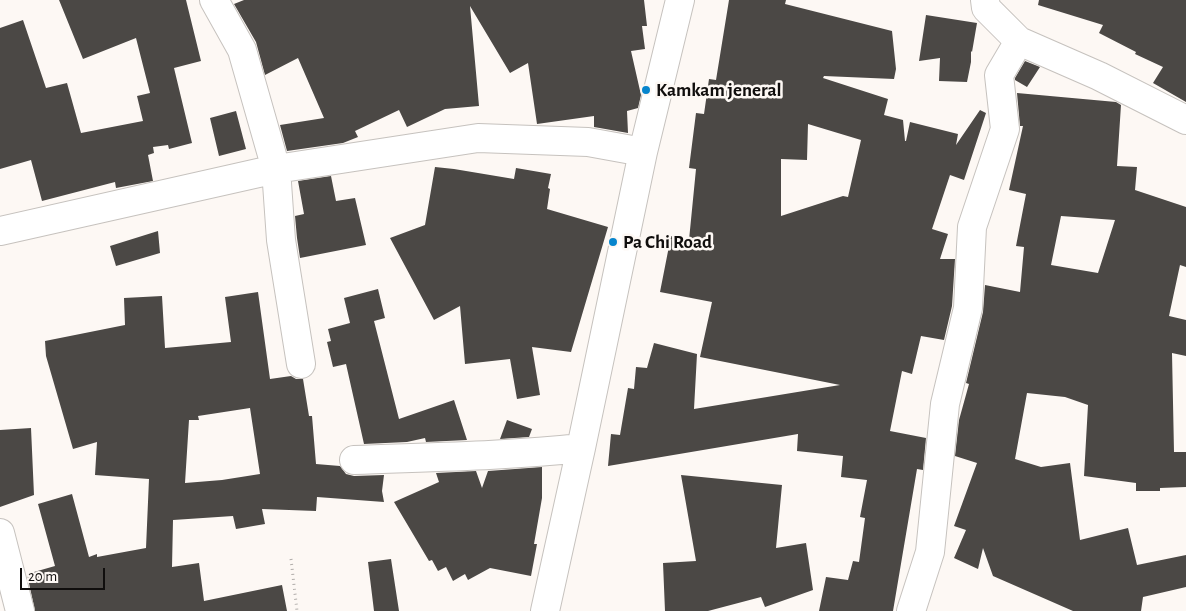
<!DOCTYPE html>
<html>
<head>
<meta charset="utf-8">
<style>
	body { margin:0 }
	#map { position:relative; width:1186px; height:611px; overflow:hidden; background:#fdf8f4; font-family:"Alegreya Sans",sans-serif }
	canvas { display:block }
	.scale { position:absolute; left:20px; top:568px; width:85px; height:22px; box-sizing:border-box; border:2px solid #100e0d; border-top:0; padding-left:6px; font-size:15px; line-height:18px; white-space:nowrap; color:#100e0d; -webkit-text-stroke:4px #fdf8f4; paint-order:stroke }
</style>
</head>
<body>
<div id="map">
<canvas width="1186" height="611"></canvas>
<div class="scale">20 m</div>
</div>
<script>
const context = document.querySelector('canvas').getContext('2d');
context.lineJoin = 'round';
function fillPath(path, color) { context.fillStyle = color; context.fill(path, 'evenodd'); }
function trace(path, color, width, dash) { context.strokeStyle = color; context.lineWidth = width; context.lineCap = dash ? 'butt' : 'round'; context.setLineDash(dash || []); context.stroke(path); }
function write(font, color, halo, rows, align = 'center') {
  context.font = font + ' "Alegreya Sans",sans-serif'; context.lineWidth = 5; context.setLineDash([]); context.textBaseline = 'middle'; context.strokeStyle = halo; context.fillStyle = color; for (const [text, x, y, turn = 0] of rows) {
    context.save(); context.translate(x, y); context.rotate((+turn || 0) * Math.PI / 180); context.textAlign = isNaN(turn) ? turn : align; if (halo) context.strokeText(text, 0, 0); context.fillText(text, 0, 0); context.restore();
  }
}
fillPath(new Path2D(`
	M59,0H186L201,61L174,68L192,143L169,149L168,145L153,147L154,153L148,155L153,181L116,188L115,182L42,201L31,160L0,169V28L23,20L46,88L67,83L81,133L143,121L137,96L150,93L136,38L83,59Z
	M244,0H644L647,26H642L645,49L631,51L641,95L638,108L627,111L628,133L594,127V116L537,124L528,63L510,73L470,6L479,106L445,109L407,127L399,110L355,131L358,137L343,143L287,151L280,125L324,118L298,58L265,75L256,42L234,4Z
	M729,0H786L785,4L892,31L896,69L894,79L824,76L823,78L888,99L884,115L903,120L905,141H906L910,122L958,134L956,145L980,110L986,113L964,180L950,175L932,229L948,234L940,259H955L952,306L944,340L921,336L912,374L902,371L890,431L926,438L923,470L917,469L893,611H819L826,577L848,580L853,561L859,562L865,518L860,517L867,480L841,477L843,456L797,451L798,434L608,466L611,434L620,435L628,388L634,389L636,367L647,368L654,343L697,354L694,409L840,385L700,357L712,302L660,292L671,236L689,240L696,169L689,168L696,113L704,114L709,79L716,80ZM808,124L861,140L848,197L843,196L781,216V159L807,160Z
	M1039,0H1186V102L1153,83L1163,67L1135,54L1136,52L1099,33L1103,25L1038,5Z
	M926,15L977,23L972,52L971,51V62L967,82L939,81L940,58L919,61Z
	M1025,61L1040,67L1027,87L1015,80V78Z
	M1017,93L1116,102L1121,105L1117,166L1137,167L1135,190L1186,207V267L1180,265L1169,316L1186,320V356L1172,353L1174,452H1186V487L1160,488V491H1136V483L1084,476L1088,405L1065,397L1027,393L1015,459L1041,467L1070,463L1080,540L1128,528L1137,565L1186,555V587L1143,597L1141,611H1073L993,576L983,548L978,569L954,558L966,530L954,526L977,463L955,456L959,420L969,384L966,383L983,312L985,285L1020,292L1024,247L1016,246L1026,194L1009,190L1023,126H1020ZM1061,216L1115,220L1098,273L1051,265Z
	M236,111L246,149L219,156L210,118Z
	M435,167L454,169L514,179L516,168L551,174L548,188L550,189L547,209L608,227L571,352L532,347L540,395L517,399L510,359L465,364L460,306L434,320L390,238L425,225Z
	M331,176L336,201L355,198L366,245L300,258L297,238L295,216L304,214L298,181Z
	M158,231L160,253L116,266L110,246Z
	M378,289L385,318L374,321L399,419L454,400L467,440L426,442L425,438L407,442L364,444L346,364L333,367L327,342L331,341L328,329L350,323L344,298Z
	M258,292L270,379L291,376L296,379H303L309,416H312L316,464L340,466L346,474L354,476L384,475L382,491L384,502L317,497L316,511L262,509L265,524L236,529L233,516L173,520L172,567L199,563L204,601L282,585L287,611H35L27,574L55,566L38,504L72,494L89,557L97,554V557L146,548L149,479L95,475L97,442L73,449L46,356L45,341L125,325L124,298L162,296L165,348L231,342L225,297ZM250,408L260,474L222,480L185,483L189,420H199L198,416Z
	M507,420L532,429L529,437L500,439Z
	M31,428L34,495L0,507V430Z
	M542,467V498L534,544H537L531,576L490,568L468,580L465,574L453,581L446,567L438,571L432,560L429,561L394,502L439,482L436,473L476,471L482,488L488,471Z
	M681,475L782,485L776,548L806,543L813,590L765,607L761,597L708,611H665L663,563L696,561Z
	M391,559L399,611H374L368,562Z`), '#4b4845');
const minor = new Path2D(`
	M214,0L242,50L276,169L281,240L301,364
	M985,0L986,8L1019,41
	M0,231L276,169L478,138L588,142L643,152
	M354,460C430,457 506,456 581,448
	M0,533L20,611
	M545,611L581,448L643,152L680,0
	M911,611L930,552L945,404L968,308L972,227L1005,129L999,75L1019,41L1099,76L1186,120`);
trace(minor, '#c6c2be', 30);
trace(new Path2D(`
	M291,559L297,611`), '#b1adaa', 3, [1, 4]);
trace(minor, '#fff', 28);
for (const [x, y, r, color] of [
	[646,90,5,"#0785cd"],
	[613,242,5,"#0785cd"]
]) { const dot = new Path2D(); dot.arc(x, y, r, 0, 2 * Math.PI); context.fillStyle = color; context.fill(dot); trace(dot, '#fdf8f4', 2); }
write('bold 19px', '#100e0d', '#fdf8f4', [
	["Kamkam jeneral",656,90],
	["Pa Chi Road",623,242]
], 'left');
</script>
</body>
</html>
